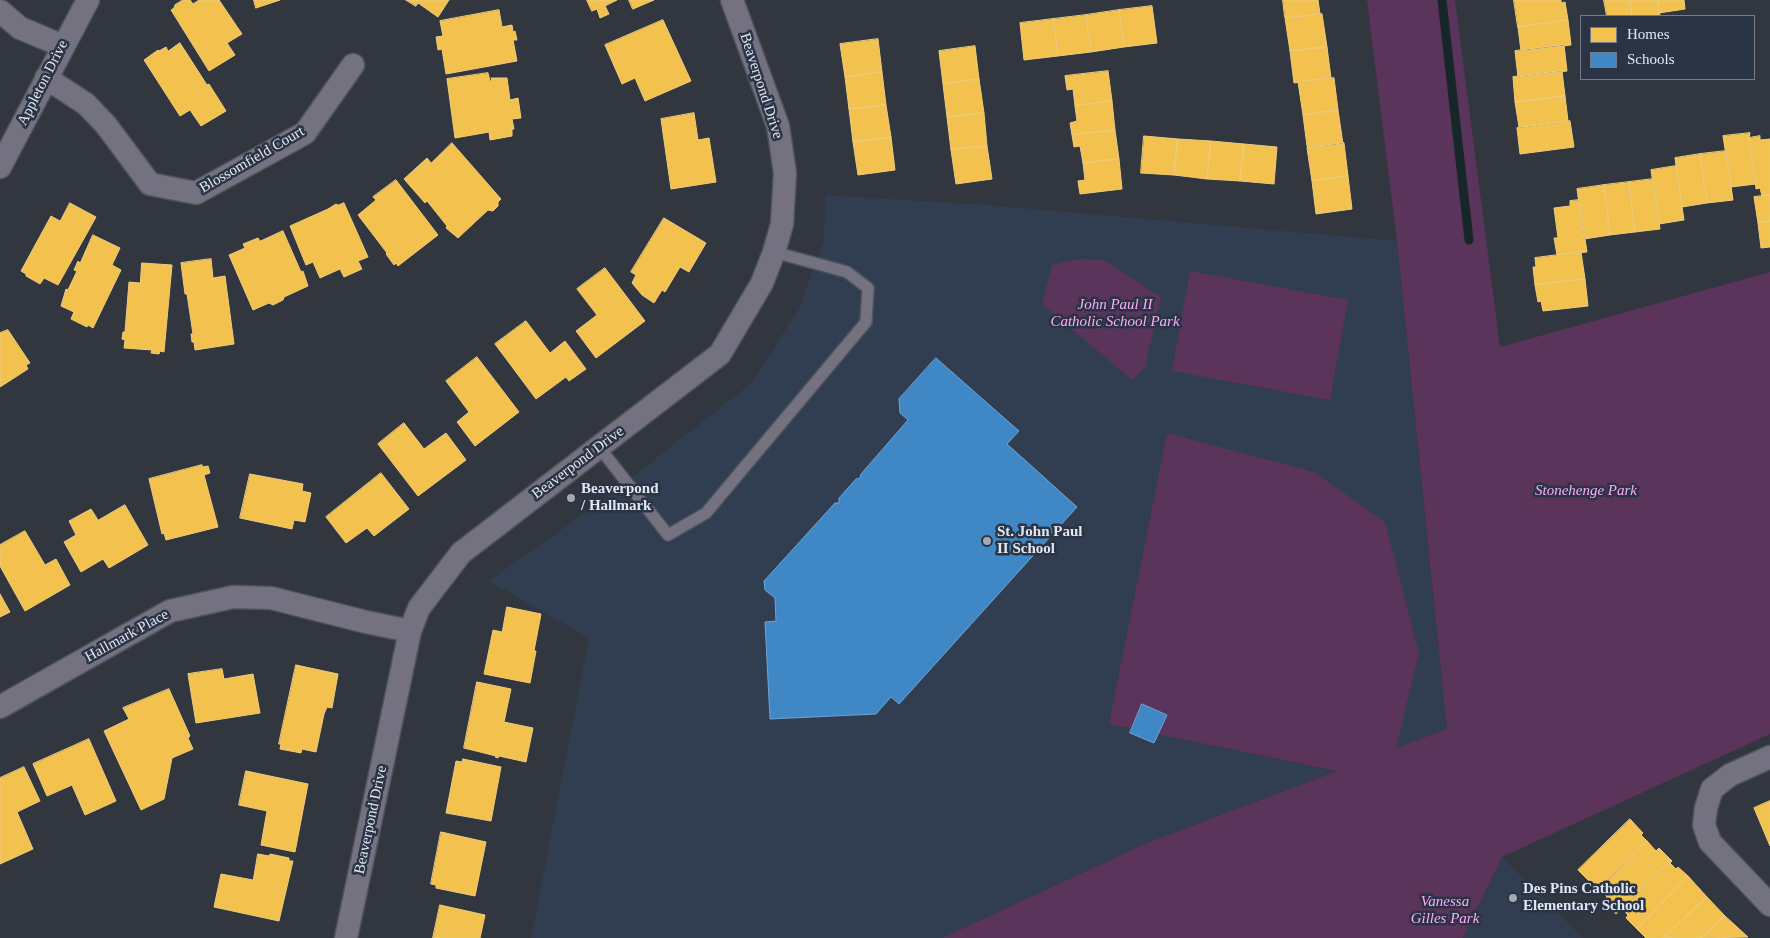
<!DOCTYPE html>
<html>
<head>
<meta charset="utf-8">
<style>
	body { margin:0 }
	#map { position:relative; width:1770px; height:938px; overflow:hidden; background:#31363f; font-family:"Times New Roman",serif }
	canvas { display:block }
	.legend { position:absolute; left:1580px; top:15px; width:175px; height:65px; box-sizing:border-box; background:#2b3445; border:1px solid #747c8a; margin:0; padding:6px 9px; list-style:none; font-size:15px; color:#e1e7f1 }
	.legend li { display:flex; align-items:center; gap:10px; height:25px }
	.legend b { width:25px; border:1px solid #747c8a }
</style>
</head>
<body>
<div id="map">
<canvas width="1770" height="938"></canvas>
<ul class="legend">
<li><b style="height:14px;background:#f2c14e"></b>Homes</li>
<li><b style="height:14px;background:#3f88c5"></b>Schools</li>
</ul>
</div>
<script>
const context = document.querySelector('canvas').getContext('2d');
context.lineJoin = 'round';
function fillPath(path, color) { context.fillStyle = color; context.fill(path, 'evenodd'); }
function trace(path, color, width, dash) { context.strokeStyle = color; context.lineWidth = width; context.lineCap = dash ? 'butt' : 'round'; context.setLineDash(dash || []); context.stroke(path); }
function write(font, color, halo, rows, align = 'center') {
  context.font = font + ' "Times New Roman",serif'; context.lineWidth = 5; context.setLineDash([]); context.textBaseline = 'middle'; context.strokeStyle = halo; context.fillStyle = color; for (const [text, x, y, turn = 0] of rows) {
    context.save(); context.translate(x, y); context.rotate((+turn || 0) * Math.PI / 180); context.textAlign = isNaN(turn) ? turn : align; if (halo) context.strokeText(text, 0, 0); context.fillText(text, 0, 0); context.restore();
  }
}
fillPath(new Path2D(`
	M825,195L987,205L1397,241L1447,729L1149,842L942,938H531L589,638L489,581L603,500L749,385L799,309L824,240Z
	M1502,857L1583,938H1463Z`), '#313d51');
fillPath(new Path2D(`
	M1367,0H1455L1500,347L1770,272V734L1502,857L1463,938H942L1149,842L1337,771L1109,724L1167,433L1314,472L1385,522L1419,653L1396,748L1447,729L1397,241Z
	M1078,259L1104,260L1161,297L1145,367L1132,380L1042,304L1052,265Z
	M1190,271L1348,300L1330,400L1172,371Z`), '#5a345b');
const homes = new Path2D(`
	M183,0H190L193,4L199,0H219L242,34L227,43L235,55L209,71L171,10L174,8L175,5Z
	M254,0H280L256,8Z
	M406,0H449L438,17L418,3L416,6Z
	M587,0H617L605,6L609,14L600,18L597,9L592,11Z
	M629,0H654L633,9Z
	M1283,0H1318L1320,14L1287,18V17H1285Z
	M1514,0H1561V3L1565,2L1568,20L1518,27Z
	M1604,0H1630L1632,16H1607Z
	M1630,0H1658L1660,16H1632Z
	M1658,0H1684L1685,9L1659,13Z
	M1152,6L1157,43L1124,47L1119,10Z
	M499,10L502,27L512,25L513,32L515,31L517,40H513L517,61L446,74L442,49L438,50L436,37L443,36L440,21Z
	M1119,10L1124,47L1091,52L1086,15Z
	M1322,14L1327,47L1290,51L1285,18Z
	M1086,15L1091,52L1058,56L1053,19Z
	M1053,19L1058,56L1024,60L1020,23Z
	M663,20L691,81L645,101L635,78L622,84L605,45Z
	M1568,20L1571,45L1521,51L1518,27Z
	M878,39L882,72L845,77L840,44Z
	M180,43L207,85L209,84L226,111L201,126L190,110L180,116L144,60L158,50L159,51L166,47L168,51Z
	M1564,45L1567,71L1518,77L1515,51Z
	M975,46L979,79L943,84L939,51Z
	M1327,47L1331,78L1294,83L1290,51Z
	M1108,71L1112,101L1075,106L1073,89L1067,90L1065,76Z
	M1562,71L1565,96L1515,102L1513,77Z
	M882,72L886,105L849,109L845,77Z
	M488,73L490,81H492L491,78H507L510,100L518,98L521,118L512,119L514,129H512V136L490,140L489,132L455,138L447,79Z
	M1334,78L1338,110L1303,115L1298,82Z
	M979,79L984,113L947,117L943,84Z
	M1565,96L1568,121L1519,127L1515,102Z
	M1112,101L1115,130L1072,135L1070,123L1077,121L1075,106Z
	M886,105L891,137L853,142L849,109Z
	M1338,110L1343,144L1309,148L1307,146L1303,115Z
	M694,113L698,140L709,138L716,182L671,189L661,119Z
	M984,113L987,146L951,150L947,117Z
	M1570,121L1574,147L1520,154L1517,128Z
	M1115,130L1119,159L1083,163L1080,146L1074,147L1072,135Z
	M1750,133L1749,138L1756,184L1731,187L1723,136Z
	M1144,136L1178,139L1174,175L1141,173Z
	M1760,136V140L1770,139V195L1762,196L1760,188L1756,189L1749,138Z
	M891,137L895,170L858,175L853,142Z
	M1178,139L1211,141L1207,179L1174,175Z
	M1211,141L1244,144L1240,181L1207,179Z
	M452,143L501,199L498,202V206L493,211L488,210L458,238L446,228L447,226L427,201L425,203L404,179L427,158L431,163Z
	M1344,143L1348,176L1312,181L1307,148Z
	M1244,144L1277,147L1274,184L1240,181Z
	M987,146L992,179L956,184L951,150Z
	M1726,151L1733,200L1707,203L1700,154Z
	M1700,154L1707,203L1682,207L1675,158Z
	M1119,159L1122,189L1080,194L1078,181L1085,180L1083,163Z
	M1676,166L1684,220L1659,224L1651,170Z
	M1348,176L1352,209L1316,214L1312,181Z
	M1653,179L1660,229L1635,232L1629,182Z
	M396,180L438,235L398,266L396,263L394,265L386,254L387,253L358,215L376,200L373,197Z
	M1629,182L1635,232L1610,235L1604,185Z
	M1604,185L1610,235L1584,239L1577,189Z
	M1770,195V221L1758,223L1754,197Z
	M1579,200L1587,252L1557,255L1554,238H1558L1554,208L1570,206V201Z
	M70,203L96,217L58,285L44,278L40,284L26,276V274L21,271L51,216L60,221Z
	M344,203L368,257L358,261L362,269L344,277L340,269L320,278L313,262L306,265L290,226L328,209L336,204L338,205Z
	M664,218L706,243L689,272L680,267L665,292L662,290L654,303L642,295L632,283L636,275L631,272Z
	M1770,221V247L1761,248L1758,223Z
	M283,231L301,272L303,271L308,286L284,297L283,300L273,305L269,303L253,310L229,255L245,248L243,244L258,238L260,241Z
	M93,235L120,248L112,265L121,270L93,328L88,325L87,327L71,319L74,312L61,306L66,289L68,290L77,271L74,270L78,261L80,263Z
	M1581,252L1585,279L1535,285L1533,267H1536L1535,258Z
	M211,259L213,278L225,276L234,344L195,350L194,342H192L191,334H193L187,294H185L181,263Z
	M142,263L172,265L164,352L160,351L159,354L151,353L152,350L124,348L125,340L122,339L123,332H125L129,282L140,283Z
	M605,268L645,321L596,358L576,331L597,315L577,289Z
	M1585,279L1588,306L1543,311L1541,301L1538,302L1535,285Z
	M526,321L550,353L565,341L586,369L569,381L566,377L536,399L495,344Z
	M8,330L30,363L26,365L28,369L0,387V333Z
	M477,357L519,412L475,446L457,422L469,412L446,381Z
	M404,423L424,449L446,433L466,460L418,496L378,444Z
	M202,465L203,467L208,466L210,473L204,475L218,527L166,540L164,533L162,534L149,479Z
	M381,473L409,509L374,536L367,528L346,543L326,517Z
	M250,474L303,484L302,491L311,493L305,522L294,520L292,529L240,518Z
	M125,505L148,545L109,568L103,559L81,572L64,542L76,535L69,521L91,509L98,520Z
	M25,531L45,565L56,559L70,585L25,611L0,566V545Z
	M0,594L10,612L0,617Z
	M507,607L541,614L534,651H536L530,683L484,674L493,630L502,632Z
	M296,665L338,674L332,708L327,707L324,714L316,752L302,749L301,753L280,749L281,744H279Z
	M222,669L224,679L253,674L260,713L196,723L188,674Z
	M477,682L511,689L504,722L533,728L526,762L499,756L498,758L495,757L496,756L464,748Z
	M169,689L190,736L188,738L193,749L172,758L164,799L141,810L104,731L129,719L123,708Z
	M89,739L116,801L85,815L72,785L47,796L33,764Z
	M463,759L501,767L491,821L446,813L456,761L462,762Z
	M24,767L40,801L17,812L33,849L0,864V778Z
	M246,771L308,784L295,852L261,845L267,811L239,805Z
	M1770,801V846L1754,808Z
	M1630,819L1643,833L1641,835L1647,841L1601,888L1594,882L1592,884L1578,870Z
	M441,832L486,842L475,896L436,888V885L431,884Z
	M1647,841L1656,851L1659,848L1671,860L1616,914L1603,901L1607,897L1599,889Z
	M258,854L269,856L270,854L289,858V861H293L279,921L214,907L221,874L253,880Z
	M1671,860L1672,861L1670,863L1676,869L1678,867L1688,876L1637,929L1626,918L1628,915L1622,909Z
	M1688,876L1707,897L1663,938H1646L1637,929Z
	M1707,897L1725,916L1701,938H1663Z
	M440,905L485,915L480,938H433Z
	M1725,916L1748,937L1701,938Z`);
fillPath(homes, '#f2c14e');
trace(homes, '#edcc7f', 1);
const schools = new Path2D(`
	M936,358L1019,431L1007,444L1077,507L899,704L891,697L876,714L770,719L765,622L776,621L775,598L765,590L764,581L835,503H839V498L856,479L860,478L861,474L908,420L900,413L899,399Z
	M1142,704L1167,715L1154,743L1130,733Z`);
fillPath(schools, '#3f88c5');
trace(schools, '#70a4d2', 1);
trace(new Path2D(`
	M1442,0L1469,240`), '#172727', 9);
const service = new Path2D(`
	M599,447L668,535L706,513L866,322L868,288L847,272L774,252`);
const minor = new Path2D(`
	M0,11L20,28L63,46
	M46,78L86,104L106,125L150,184L196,193L305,133L353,65
	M0,167L88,0
	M0,707L170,611L233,597L271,598L366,622L410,631
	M1770,757L1730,775L1712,789L1706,808L1704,825L1710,842L1770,905
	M346,938L410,631L419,608L461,553L720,354L762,283L774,252L782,224L785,173L778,126L732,0`);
trace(service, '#4e535b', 14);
trace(minor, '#4e535b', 25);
trace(service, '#747281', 11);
trace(minor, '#747281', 22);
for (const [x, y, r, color] of [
	[571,498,5,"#a3a9b3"],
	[987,541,5,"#a3a9b3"],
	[1513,898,5,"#a3a9b3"]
]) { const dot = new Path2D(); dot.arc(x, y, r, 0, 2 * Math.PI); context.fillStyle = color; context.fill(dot); trace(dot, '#2b3445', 2); }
write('15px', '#e1e7f1', '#2b3445', [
	["Appleton Drive",43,83,-63],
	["Beaverpond Drive",761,86,72],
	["Blossomfield Court",252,160,-30],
	["Beaverpond Drive",578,463,-37],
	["Hallmark Place",127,636,-29],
	["Beaverpond Drive",371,820,-78]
]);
write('italic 15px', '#ffaafc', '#2b3445', [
	["John Paul II",1115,305],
	["Catholic School Park",1115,322],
	["Stonehenge Park",1586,491],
	["Vanessa",1445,902],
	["Gilles Park",1445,919]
]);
write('bold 15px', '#e1e7f1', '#2b3445', [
	["Beaverpond",581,489],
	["/ Hallmark",581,506],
	["St. John Paul",997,532],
	["II School",997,549],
	["Des Pins Catholic",1523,889],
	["Elementary School",1523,906]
], 'left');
</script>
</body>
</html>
